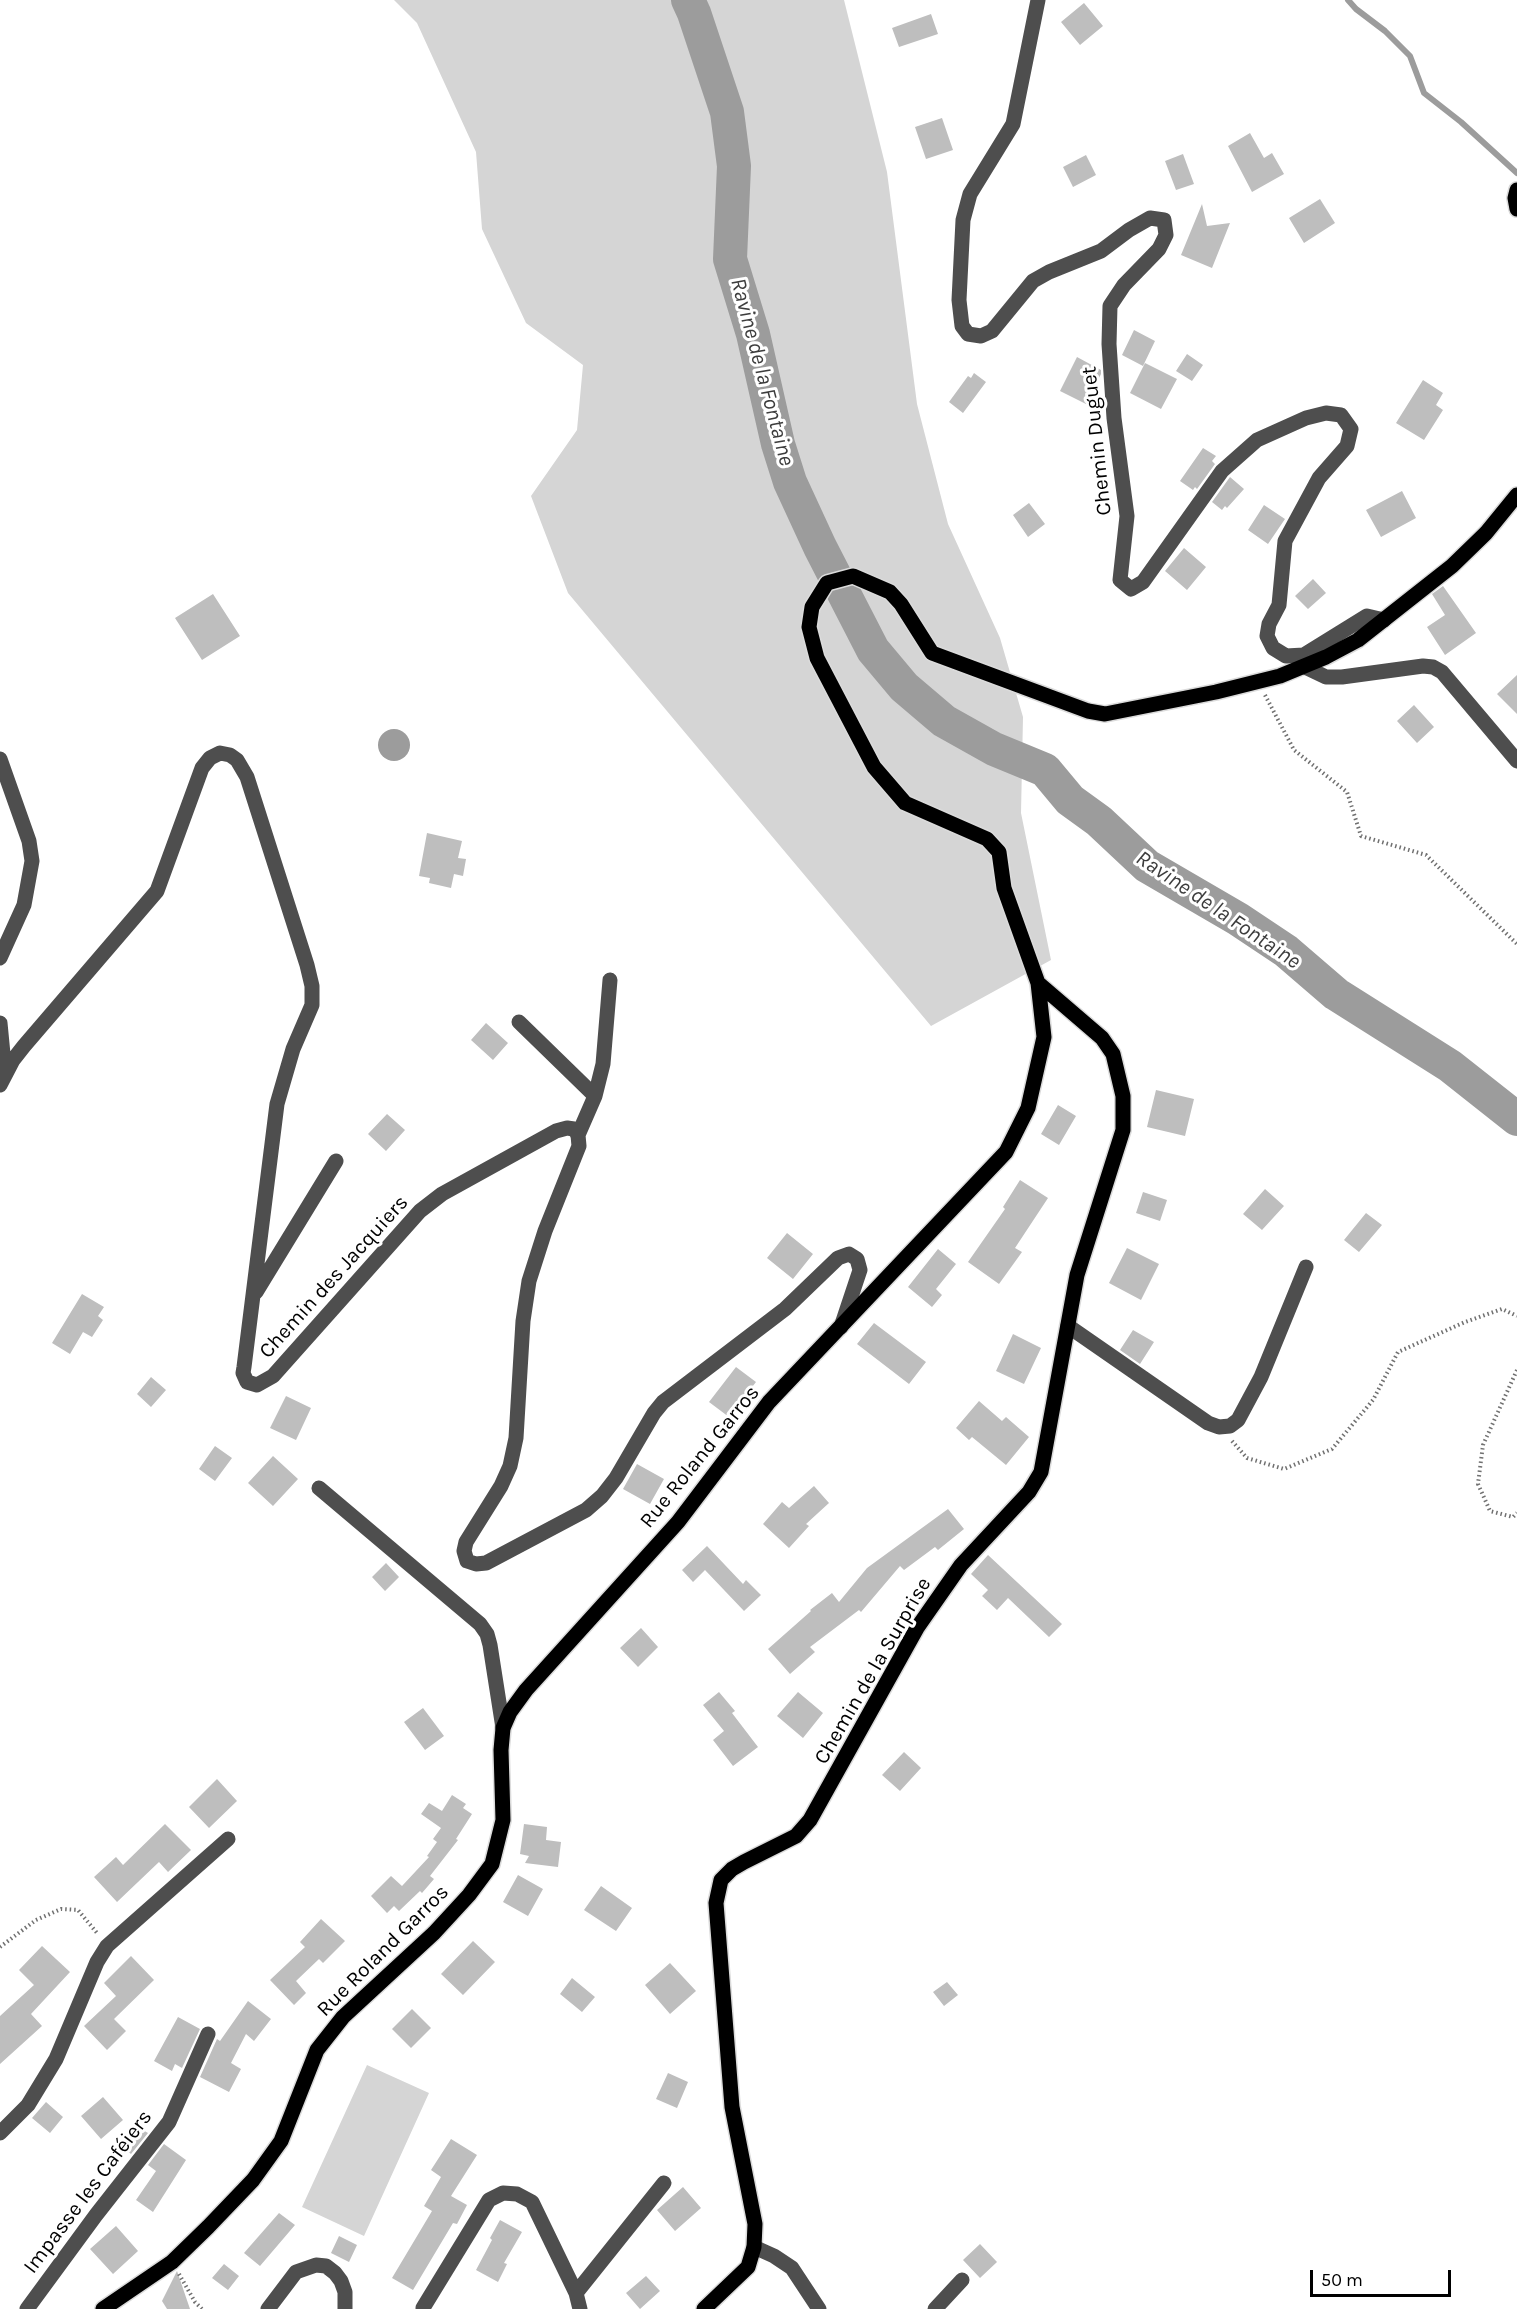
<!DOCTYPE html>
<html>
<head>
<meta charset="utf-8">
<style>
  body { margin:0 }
  #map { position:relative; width:1517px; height:2309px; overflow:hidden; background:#fff; font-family:Karla,sans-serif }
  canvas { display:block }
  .scale { position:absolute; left:1310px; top:2270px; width:141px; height:27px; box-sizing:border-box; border:3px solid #000; border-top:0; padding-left:8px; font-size:18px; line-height:21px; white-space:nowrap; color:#000; -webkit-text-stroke:4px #fff; paint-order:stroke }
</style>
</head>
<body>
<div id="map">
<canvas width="1517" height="2309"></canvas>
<div class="scale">50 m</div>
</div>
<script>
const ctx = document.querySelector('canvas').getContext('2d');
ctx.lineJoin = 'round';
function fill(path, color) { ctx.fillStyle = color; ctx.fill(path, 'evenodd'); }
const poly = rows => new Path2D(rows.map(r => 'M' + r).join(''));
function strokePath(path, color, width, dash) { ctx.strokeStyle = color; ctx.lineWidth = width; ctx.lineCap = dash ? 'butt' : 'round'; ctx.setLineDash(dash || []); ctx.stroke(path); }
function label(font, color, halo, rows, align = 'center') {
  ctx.font = font + ' Karla,sans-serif'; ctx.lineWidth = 6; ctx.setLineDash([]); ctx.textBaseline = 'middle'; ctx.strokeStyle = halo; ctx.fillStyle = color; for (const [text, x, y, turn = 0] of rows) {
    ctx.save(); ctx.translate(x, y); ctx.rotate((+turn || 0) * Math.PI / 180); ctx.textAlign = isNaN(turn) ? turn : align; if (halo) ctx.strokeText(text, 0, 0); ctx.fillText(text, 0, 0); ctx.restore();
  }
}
fill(poly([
  [394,0,844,0,887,172,917,404,948,524,1000,638,1023,717,1021,813,1051,960,931,1026,568,593,531,496,577,430,583,365,526,323,482,229,476,152,417,23],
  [367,2065,429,2093,364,2236,302,2207]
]), '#d5d5d5');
fill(poly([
  '378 745a16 16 0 1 1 32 0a16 16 0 1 1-32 0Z'
]), '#9c9c9c');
strokePath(poly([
  [1348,0,1356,9,1385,31,1410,56,1424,93,1461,122,1517,173]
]), '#9c9c9c', 6);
strokePath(poly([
  [688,0,694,13,727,112,734,166,730,259,753,334,778,444,790,482,820,547,873,650,904,687,944,721,994,749,1045,770,1070,800,1099,821,1147,866,1238,919,1286,951,1336,994,1450,1066,1517,1119]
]), '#9c9c9c', 34);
fill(poly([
  [1084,3,1103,26,1080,45,1061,22],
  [931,14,938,34,899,47,892,28],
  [942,118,953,150,926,159,915,127],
  [1250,133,1264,158,1272,153,1284,174,1252,192,1228,146],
  [1183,154,1194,184,1176,190,1165,161],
  [1086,155,1096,175,1073,187,1063,167],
  [1320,199,1335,223,1304,243,1289,218],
  [1202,204,1207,226,1230,223,1212,268,1181,255],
  [1134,330,1155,341,1143,366,1122,355],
  [1187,354,1203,365,1192,381,1176,371],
  [1077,357,1101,370,1101,374,1086,404,1060,391],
  [1145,363,1177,379,1161,409,1130,393],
  [974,373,986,382,963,413,949,402,968,376,971,378],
  [1423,380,1443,393,1436,405,1443,410,1424,440,1396,423],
  [1203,448,1216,456,1212,461,1215,464,1197,489,1195,487,1193,490,1180,481],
  [1230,477,1244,489,1227,508,1225,506,1222,510,1212,502],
  [1402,491,1416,518,1381,537,1366,510],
  [1029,503,1045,524,1028,537,1013,515],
  [1264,505,1285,519,1268,544,1248,530],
  [1184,548,1206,567,1187,590,1165,571],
  [1313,579,1326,593,1308,609,1295,596],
  [1443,586,1476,633,1445,655,1427,627,1445,615,1432,594],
  [213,594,240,636,202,660,175,618],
  [1517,675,1517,714,1497,694],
  [1414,705,1434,727,1417,743,1397,721],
  [427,833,462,841,458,858,466,859,463,876,454,874,451,888,429,883,430,878,419,876],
  [486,1023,508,1043,493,1060,471,1040],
  [1156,1090,1194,1099,1185,1136,1147,1127],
  [1058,1105,1076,1116,1059,1145,1041,1134],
  [387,1114,405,1130,386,1151,368,1134],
  [1020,1180,1048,1198,1015,1248,1022,1252,999,1284,968,1262,1005,1209,1003,1207],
  [1265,1189,1284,1206,1262,1230,1243,1214],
  [1143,1192,1167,1200,1160,1221,1136,1213],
  [1366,1213,1382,1225,1359,1252,1344,1240],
  [787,1233,813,1254,793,1279,767,1258],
  [1127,1248,1159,1264,1141,1300,1109,1283],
  [938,1249,956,1264,936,1289,942,1295,932,1307,908,1287],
  [82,1294,104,1307,98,1316,103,1320,92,1337,83,1332,70,1354,52,1343],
  [874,1323,926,1362,909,1384,857,1344],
  [1133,1330,1154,1342,1140,1364,1120,1350],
  [1013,1334,1041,1348,1024,1384,996,1371],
  [736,1367,756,1382,729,1417,709,1402],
  [151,1377,166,1390,151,1407,137,1394],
  [286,1396,311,1408,296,1440,270,1428],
  [979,1401,1002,1421,1006,1417,1029,1437,1006,1465,972,1437,969,1440,956,1428],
  [215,1446,232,1458,215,1481,199,1469],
  [273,1456,298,1479,273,1506,248,1483],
  [637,1464,664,1479,650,1504,623,1489],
  [814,1486,829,1503,806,1524,809,1526,789,1548,763,1524,782,1502,789,1508],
  [948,1509,964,1529,938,1550,935,1547,904,1570,900,1566,861,1612,859,1610,810,1647,815,1652,790,1674,768,1649,811,1611,810,1610,832,1593,839,1602,867,1568],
  [707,1546,743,1584,746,1580,761,1595,744,1611,705,1570,693,1582,682,1570],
  [988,1555,1062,1624,1049,1637,1008,1598,997,1610,982,1596,988,1590,971,1574],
  [386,1563,399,1577,385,1591,372,1577],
  [641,1628,658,1647,638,1667,620,1648],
  [719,1692,735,1711,732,1713,758,1747,733,1766,713,1740,724,1731,703,1705],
  [798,1692,823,1713,803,1738,777,1716],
  [423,1708,444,1736,425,1750,404,1722],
  [904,1752,921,1768,900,1791,882,1775],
  [217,1779,237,1801,209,1828,189,1807],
  [452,1795,466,1804,463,1808,472,1814,456,1839,458,1840,430,1876,434,1879,422,1893,420,1891,399,1911,394,1906,387,1913,371,1896,391,1876,402,1886,429,1857,427,1856,437,1842,433,1839,441,1828,421,1814,429,1803,442,1811],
  [165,1824,191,1850,168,1872,159,1862,117,1902,94,1877,116,1857,123,1865],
  [524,1824,547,1827,546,1840,561,1842,558,1867,525,1863,529,1856,520,1854],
  [518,1875,543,1889,528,1916,503,1902],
  [601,1886,632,1908,616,1931,584,1910],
  [321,1919,345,1941,323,1963,319,1959,296,1981,306,1993,294,2005,270,1980,305,1947,300,1942],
  [473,1941,495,1962,463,1995,441,1974],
  [42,1946,70,1972,31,2014,42,2026,0,2064,0,2016,34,1985,19,1970],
  [131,1956,154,1980,114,2019,126,2031,107,2050,84,2026,116,1996,104,1983],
  [670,1963,696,1991,670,2014,645,1985],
  [572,1978,595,1997,582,2012,560,1994],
  [947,1982,958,1995,944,2006,933,1992],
  [248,2001,271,2019,254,2041,246,2034,231,2063,241,2069,229,2092,200,2077,217,2039,220,2041],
  [412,2009,431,2028,411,2048,392,2029],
  [178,2017,200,2029,182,2068,175,2064,172,2071,154,2061],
  [668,2073,688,2082,677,2108,656,2099],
  [103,2097,123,2120,101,2139,81,2116],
  [46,2102,63,2117,50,2133,32,2118],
  [141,2129,148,2133,131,2154,126,2150],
  [451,2139,477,2155,451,2196,467,2205,457,2224,453,2223,413,2290,392,2278,432,2211,424,2206,441,2177,431,2170],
  [164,2144,186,2160,153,2212,136,2200,156,2171,148,2165],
  [683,2187,701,2208,675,2231,657,2210],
  [279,2213,295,2225,260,2266,244,2253],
  [500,2220,522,2232,504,2263,507,2264,498,2282,476,2270,492,2240,490,2238],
  [116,2226,138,2251,113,2274,90,2249],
  [339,2236,357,2245,349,2262,331,2253],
  [980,2244,997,2262,980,2278,963,2260],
  [224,2264,239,2276,228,2290,212,2278],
  [177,2271,190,2309,167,2309,162,2301],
  [646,2276,660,2291,640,2309,626,2293]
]), '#bebebe');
const major = poly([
  [1517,190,1515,198,1517,209],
  [103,2309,172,2262,208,2227,253,2180,281,2141,317,2050,343,2017,434,1933,469,1895,492,1864,503,1820,501,1750,503,1728,510,1712,526,1690,678,1522,769,1402,1006,1152,1028,1108,1044,1037,1038,983,1004,888,999,852,987,839,905,803,874,767,817,658,809,627,812,607,827,583,853,576,890,592,901,604,932,653,1088,711,1105,714,1216,692,1280,676,1326,657,1358,640,1452,566,1486,533,1517,495],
  [704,2309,748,2267,754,2247,755,2224,732,2107,716,1903,721,1880,732,1869,744,1862,796,1836,810,1820,917,1628,961,1565,1029,1492,1041,1472,1077,1275,1123,1130,1123,1096,1113,1054,1102,1038,1038,983]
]);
strokePath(major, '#dbdbdb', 18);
strokePath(poly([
  [1265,695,1294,750,1347,792,1361,836,1426,855,1517,944],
  [1517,1370,1483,1445,1478,1484,1490,1511,1513,1517,1517,1513],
  [1232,1441,1247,1458,1284,1469,1332,1449,1373,1400,1398,1352,1465,1322,1502,1309,1517,1316],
  [0,1947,36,1920,61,1909,78,1910,97,1933],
  [179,2274,195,2302,202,2309]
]), '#707070', 4, [1.5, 3]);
strokePath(poly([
  [1038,0,1013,124,970,194,963,220,959,300,962,326,968,334,981,336,992,331,1033,281,1049,272,1101,251,1129,230,1150,218,1164,220,1166,235,1159,249,1124,285,1110,306,1109,344,1114,418,1127,516,1120,580,1131,589,1143,582,1222,471,1257,440,1306,418,1326,413,1341,415,1351,429,1347,446,1319,478,1285,541,1279,605,1269,624,1267,636,1273,648,1286,656,1304,655,1367,616,1384,620],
  [1305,667,1326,677,1342,677,1423,666,1433,667,1442,672,1517,761],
  [0,759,29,841,32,861,24,905,0,958],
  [519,1022,595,1096],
  [0,1023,5,1075],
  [0,1085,13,1060,24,1046,157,891,202,768,210,758,220,753,230,755,237,760,247,777,307,965,312,986,312,1005,293,1049,277,1104,244,1367,243,1373,247,1382,257,1385,273,1376,420,1211,442,1194,556,1131,567,1128,574,1129,578,1135,579,1146,545,1231,529,1281,523,1321,516,1438,510,1466,501,1486,466,1542,464,1551,467,1561,476,1564,486,1563,586,1510,602,1496,616,1478,654,1413,663,1402,785,1309,838,1258,849,1254,857,1259,860,1270,841,1327],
  [578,1135,595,1096,603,1064,610,980],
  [256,1292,336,1161],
  [1068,1326,1208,1423,1219,1427,1230,1426,1238,1420,1261,1377,1306,1267],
  [319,1488,480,1624,487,1634,490,1645,503,1728],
  [0,2133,28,2105,56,2059,97,1962,107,1946,228,1839],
  [754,2247,774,2256,792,2268,819,2309],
  [576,2293,664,2183],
  [423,2308,489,2200,503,2193,517,2194,532,2202,576,2293,580,2309],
  [27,2309,96,2215,169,2122,208,2034],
  [268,2309,296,2272,316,2265,326,2266,335,2273,341,2281,345,2292,345,2309],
  [935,2309,962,2280]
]), '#4e4e4e', 15);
strokePath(major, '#000', 15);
label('21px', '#000', '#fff', [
  ["Chemin Duguet",1097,441,-96],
  ["Chemin des Jacquiers",334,1277,-48],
  ["Rue Roland Garros",700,1457,-51],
  ["Chemin de la Surprise",873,1671,-60],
  ["Rue Roland Garros",383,1951,-45],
  ["Impasse les Caféiers",88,2192,-53]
]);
label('italic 22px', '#3d3d3d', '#fff', [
  ["Ravine de la Fontaine",762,372,75],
  ["Ravine de la Fontaine",1218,910,34]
]);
</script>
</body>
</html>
